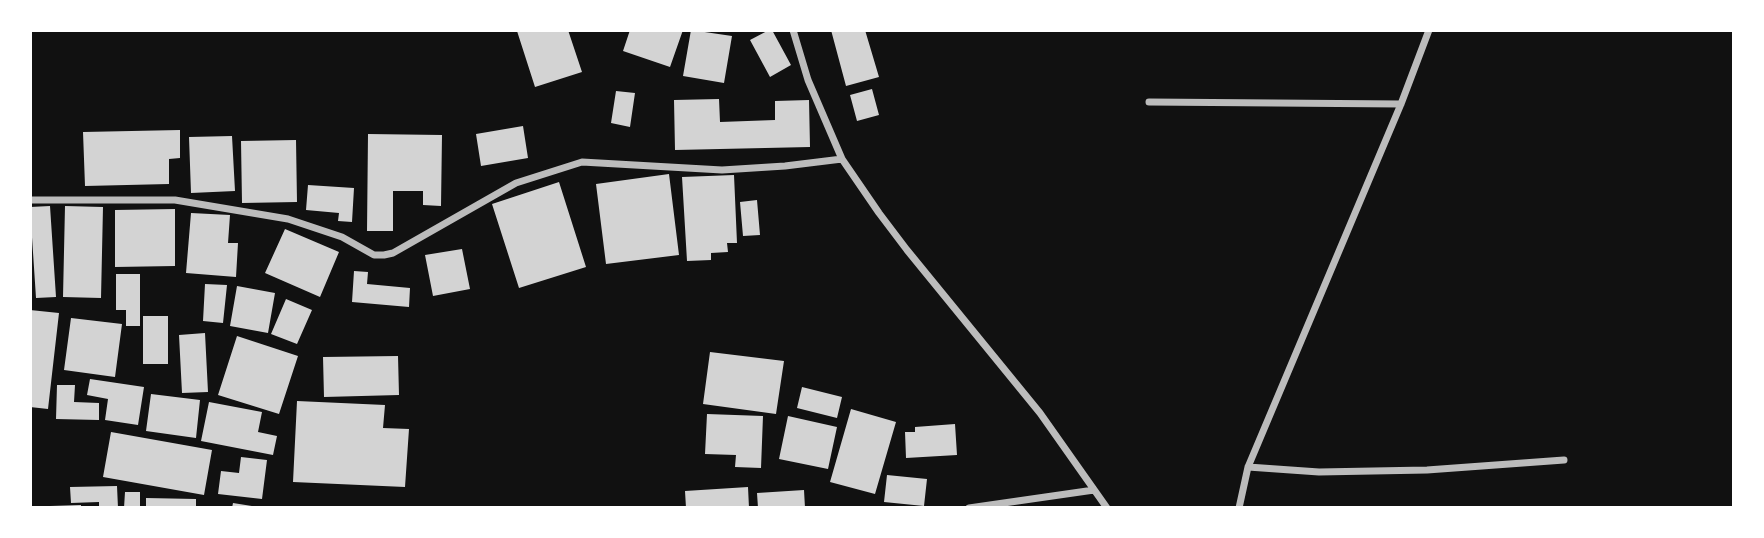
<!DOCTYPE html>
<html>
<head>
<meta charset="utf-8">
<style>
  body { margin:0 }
  #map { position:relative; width:1764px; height:538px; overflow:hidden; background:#111; font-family:Jost,sans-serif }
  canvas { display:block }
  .frame { position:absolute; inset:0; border:32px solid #fff; pointer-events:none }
</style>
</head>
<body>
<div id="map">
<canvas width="1764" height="538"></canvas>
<div class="frame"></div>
</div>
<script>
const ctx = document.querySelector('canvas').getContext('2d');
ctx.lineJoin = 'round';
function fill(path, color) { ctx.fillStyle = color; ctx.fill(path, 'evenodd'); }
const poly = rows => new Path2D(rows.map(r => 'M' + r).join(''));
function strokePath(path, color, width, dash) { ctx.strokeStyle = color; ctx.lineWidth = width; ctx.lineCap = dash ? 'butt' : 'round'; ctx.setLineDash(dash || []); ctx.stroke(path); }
fill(poly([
  [521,30,568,30,582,72,535,87,517,31],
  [630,30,683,30,670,67,623,51],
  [691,30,732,36,724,83,683,76],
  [769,30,772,30,791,65,770,77,750,40],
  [831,30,865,30,879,77,846,86],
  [872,89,879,115,857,121,850,95],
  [616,91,635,93,630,127,611,123],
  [719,99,720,122,775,120,775,101,809,100,810,147,675,150,674,100],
  [523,126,528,158,481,166,476,134],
  [180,130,180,158,169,159,169,184,85,186,83,132],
  [368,134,442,135,441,206,423,205,423,191,393,191,393,231,367,231],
  [232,136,235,191,191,193,189,137],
  [296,140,297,202,242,203,241,141],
  [669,174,679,255,606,264,596,184],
  [734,175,737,243,727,243,728,252,711,253,711,260,687,261,682,177],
  [559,182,586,267,519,288,492,204],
  [308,185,354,188,352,222,338,221,339,213,306,210],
  [757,200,760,235,743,236,740,202],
  [50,206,56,297,36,298,30,207],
  [65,206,103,207,101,298,63,297],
  [175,209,175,266,115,267,115,210],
  [191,213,230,215,228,243,238,243,236,277,186,273],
  [285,229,339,252,320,297,265,273],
  [462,249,470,289,433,296,425,255],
  [354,271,368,272,367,284,410,288,409,307,352,302],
  [116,274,140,274,140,326,126,326,126,310,116,310],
  [205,284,227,285,223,323,203,321],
  [237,286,275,293,268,333,230,326],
  [286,299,312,310,297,344,271,334],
  [30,310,59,313,48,409,30,407],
  [143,316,168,316,168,364,143,364],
  [71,318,122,324,115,377,64,370],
  [205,333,208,392,182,393,179,335],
  [237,336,298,356,279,414,218,395],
  [710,352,784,361,776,414,703,404],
  [398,356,399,395,324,397,323,357],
  [90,379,144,387,138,425,105,420,108,399,87,395],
  [57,385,75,385,74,402,99,403,99,420,56,419],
  [802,387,842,397,837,418,797,408],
  [151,394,200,400,196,438,146,431],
  [297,401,385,405,383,428,409,429,405,487,293,482],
  [209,402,262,412,258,432,277,436,273,455,201,441],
  [851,409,896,422,875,494,830,482],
  [707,414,763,416,761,468,735,467,736,455,705,454],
  [788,416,837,427,828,469,779,459],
  [955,424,957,455,906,458,905,432,915,432,915,427],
  [111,432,212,450,204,495,103,477],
  [241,457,267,460,262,499,218,494,221,471,239,473],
  [887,475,927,479,924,506,884,502],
  [117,486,118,508,99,508,99,502,71,503,70,487],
  [748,487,749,508,686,508,685,491],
  [804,490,805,508,758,508,757,493],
  [125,492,140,492,140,508,124,508],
  [146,498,196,499,196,508,146,508],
  [233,503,258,507,258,508,232,508],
  [81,505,81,508,50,508,50,506]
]), '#d3d3d3');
strokePath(poly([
  [793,30,808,80,842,159,879,213,907,250,1040,413,1107,508],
  [1149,102,1401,104],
  [30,200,175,200,288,219,342,237,374,255,384,255,393,253,516,183,582,162,722,170,785,166,842,159],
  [1248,467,1319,472,1427,470,1564,460],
  [969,508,1094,490],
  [1239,508,1248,467,1401,104,1429,30]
]), '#bcbcbc', 7);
</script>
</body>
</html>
